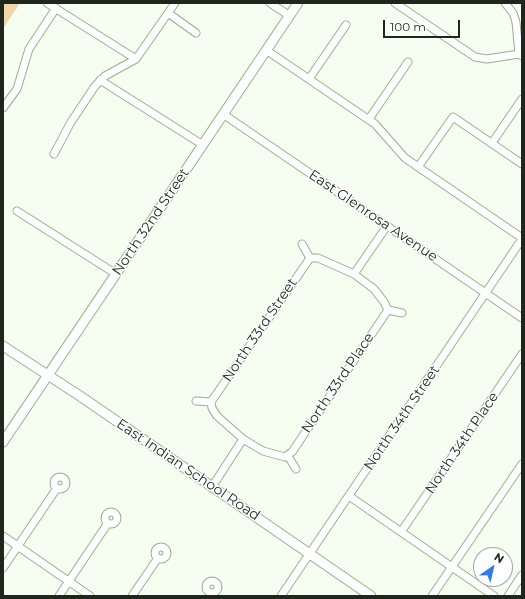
<!DOCTYPE html>
<html>
<head>
<meta charset="utf-8">
<style>
  body { margin:0 }
  #map { position:relative; width:525px; height:599px; overflow:hidden; background:#f6fef2; font-family:Montserrat,sans-serif }
  canvas { display:block }
  .frame { position:absolute; inset:0; border:4px solid #1f261b; pointer-events:none }
  .north { position:absolute; left:473px; top:547px; width:40px; height:40px; box-sizing:border-box; background:#fff; border:1px solid #a5a8a4; border-radius:50%; rotate:34deg; font-size:11px; font-weight:700; line-height:16px; text-align:center; color:#1f261b }
  .north::after { content:''; display:block; margin:auto; width:14px; height:18px; background:#2f7be7; clip-path:polygon(50% 0,100% 100%,50% 72%,0 100%) }
  .scale { position:absolute; left:383px; top:20px; width:77px; height:18px; box-sizing:border-box; border:2px solid #1f261b; border-top:0; padding-left:5px; font-size:12px; line-height:14px; white-space:nowrap; color:#1f261b; -webkit-text-stroke:3px #fff; paint-order:stroke }
</style>
</head>
<body>
<div id="map">
<canvas width="525" height="599"></canvas>
<div class="frame"></div>
<div class="north">N</div>
<div class="scale">100 m</div>
</div>
<script>
const ctx = document.querySelector('canvas').getContext('2d');
ctx.lineJoin = 'round';
function fill(path, color) { ctx.fillStyle = color; ctx.fill(path, 'evenodd'); }
const poly = rows => new Path2D(rows.map(r => 'M' + r).join(''));
function strokePath(path, color, width, dash) { ctx.strokeStyle = color; ctx.lineWidth = width; ctx.lineCap = dash ? 'butt' : 'round'; ctx.setLineDash(dash || []); ctx.stroke(path); }
function label(font, color, halo, rows, align = 'center') {
  ctx.font = font + ' Montserrat,sans-serif'; ctx.lineWidth = 3; ctx.setLineDash([]); ctx.textBaseline = 'middle'; ctx.strokeStyle = halo; ctx.fillStyle = color; for (const [text, x, y, turn = 0] of rows) {
    ctx.save(); ctx.translate(x, y); ctx.rotate((+turn || 0) * Math.PI / 180); ctx.textAlign = isNaN(turn) ? turn : align; if (halo) ctx.strokeText(text, 0, 0); ctx.fillText(text, 0, 0); ctx.restore();
  }
}
fill(poly([
  [3,3,20,3,3,29]
]), '#eed7aa');
const minor = poly([
  [47,3,136,59],
  [270,3,290,16],
  [395,3,475,57,487,59,519,54,522,56],
  [505,3,513,13,516,22,519,54],
  [168,13,196,33],
  [266,50,375,124,405,158,522,238],
  [309,79,346,25],
  [100,80,203,145],
  [3,108,17,89,29,49,56,8],
  [223,114,522,318],
  [369,119,408,62],
  [492,143,522,99],
  [54,154,71,122,95,86,105,76,136,59,175,3],
  [418,167,453,117,522,164],
  [17,211,116,274],
  [302,244,310,258],
  [310,258,318,258,354,274,374,289,384,302,388,310,292,452,285,457,263,451,243,439,217,416,212,408,211,402,310,258],
  [354,274,387,226],
  [388,310,402,313],
  [196,401,211,402],
  [288,456,296,469],
  '54 483a6 6 0 1 1 12 0a6 6 0 1 1-12 0Z',
  [212,487,243,439],
  [349,496,494,596],
  '105 518a6 6 0 1 1 12 0a6 6 0 1 1-12 0Z',
  [401,532,522,354],
  [3,536,90,596],
  '155 553a6 6 0 1 1 12 0a6 6 0 1 1-12 0Z',
  [3,568,57,488],
  '206 587a6 6 0 1 1 12 0a6 6 0 1 1-12 0Z',
  [59,596,108,523],
  [132,596,158,558],
  [281,596,522,239],
  [432,596,522,464],
  [508,596,522,575]
]);
const major = poly([
  [3,346,80,396,371,596],
  [3,442,298,3]
]);
strokePath(minor, '#9bad90', 9);
strokePath(major, '#9bad90', 11);
strokePath(minor, '#fff', 7);
strokePath(major, '#fff', 9);
label('14px', '#1f261b', '#fff', [
  ["East Glenrosa Avenue",373,216,34],
  ["North 32nd Street",151,222,-56],
  ["North 33rd Street",260,330,-56],
  ["North 33rd Place",338,383,-56],
  ["North 34th Street",402,418,-56],
  ["North 34th Place",462,443,-56],
  ["East Indian School Road",188,470,34]
]);
</script>
</body>
</html>
